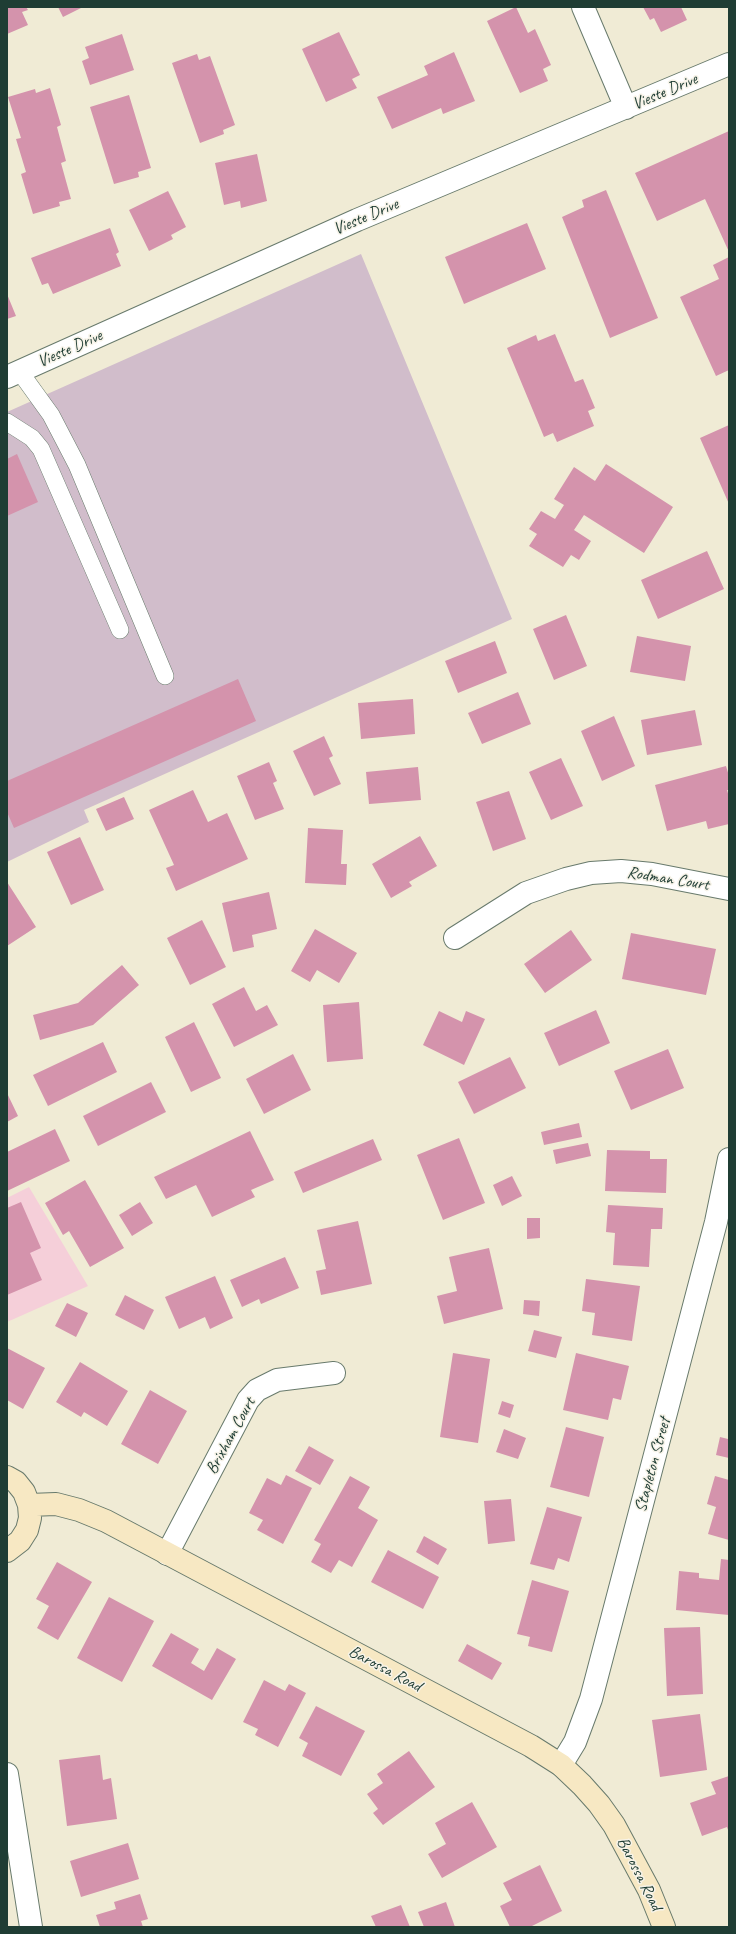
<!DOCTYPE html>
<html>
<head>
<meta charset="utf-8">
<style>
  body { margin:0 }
  #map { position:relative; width:736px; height:1934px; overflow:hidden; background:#f0ebd5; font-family:Caveat,sans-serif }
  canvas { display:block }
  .frame { position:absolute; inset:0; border:8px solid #1f3d34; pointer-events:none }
</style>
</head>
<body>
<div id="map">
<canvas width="736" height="1934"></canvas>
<div class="frame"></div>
</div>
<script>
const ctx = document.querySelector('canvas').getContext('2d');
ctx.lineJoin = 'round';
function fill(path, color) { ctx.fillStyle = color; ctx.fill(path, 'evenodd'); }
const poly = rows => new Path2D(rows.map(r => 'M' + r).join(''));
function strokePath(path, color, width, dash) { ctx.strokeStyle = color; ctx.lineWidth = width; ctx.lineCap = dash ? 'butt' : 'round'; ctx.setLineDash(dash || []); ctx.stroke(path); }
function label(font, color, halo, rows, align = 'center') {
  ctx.font = font + ' Caveat,sans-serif'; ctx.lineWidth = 3; ctx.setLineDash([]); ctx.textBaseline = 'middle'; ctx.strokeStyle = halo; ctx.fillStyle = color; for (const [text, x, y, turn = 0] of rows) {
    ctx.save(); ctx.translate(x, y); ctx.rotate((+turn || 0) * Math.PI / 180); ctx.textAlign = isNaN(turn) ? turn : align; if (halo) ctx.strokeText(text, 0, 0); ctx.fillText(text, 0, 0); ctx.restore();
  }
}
fill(poly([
  [29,1187,88,1286,7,1322,7,1198]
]), '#f5cfd9');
fill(poly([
  [361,254,512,619,84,810,89,822,7,862,7,412]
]), '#d1bdcb');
fill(poly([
  [7,7,26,7,28,10,22,12,28,25,7,34],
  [58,7,83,7,63,17],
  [516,7,528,33,535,29,551,65,543,69,548,81,520,93,487,21],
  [643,7,681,7,687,20,661,32,654,18,650,20],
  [339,32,360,75,352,79,357,88,326,102,302,49],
  [122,34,134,70,90,85,82,61,89,58,85,47],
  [454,52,475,101,443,114,441,108,392,129,377,97,428,75,424,66],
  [197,54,199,60,210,56,235,125,223,130,224,134,200,143,172,63],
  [50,88,61,125,57,127,66,161,61,163,71,199,59,202,60,206,33,214,21,174,26,172,16,139,21,138,8,97,35,89,36,93],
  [129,95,151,168,138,172,139,177,114,184,90,107],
  [729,131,729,252,705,199,657,221,635,173],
  [257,154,267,201,241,208,240,201,224,205,215,163],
  [606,190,658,318,610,338,562,217,584,207,582,200],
  [168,191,186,227,171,235,173,239,149,251,129,210],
  [527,223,546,269,464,304,445,257],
  [110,228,119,252,116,254,121,266,53,294,48,283,42,285,31,258],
  [729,257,729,370,716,376,680,297,719,279,713,265],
  [7,294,16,316,7,319],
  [555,334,575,382,583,379,595,408,588,411,594,426,557,442,553,433,544,437,507,348,536,335,538,341],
  [729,425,729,504,700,438],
  [17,454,38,502,7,516,7,459],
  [606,464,673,507,644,553,584,515,574,530,591,541,579,560,571,555,563,567,529,546,537,534,529,529,541,511,555,519,564,505,554,499,574,467,595,481],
  [707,551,724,589,658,619,641,580],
  [566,615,587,666,554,680,533,629],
  [637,636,691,646,685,681,630,672],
  [495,641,507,673,458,693,445,661],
  [238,679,256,721,14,828,7,812,7,781],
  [518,692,531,724,482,744,468,713],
  [413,699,415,734,361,739,358,703],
  [695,710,702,745,647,755,641,720],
  [614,716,635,766,602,781,581,731],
  [324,736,333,756,329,758,341,784,314,796,293,751],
  [561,758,583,806,551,820,529,772],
  [269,762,277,781,273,783,284,809,255,820,237,776],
  [726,766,729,776,729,790,727,790,729,797,729,824,708,829,706,821,667,831,655,785],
  [418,767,421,800,369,804,366,772],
  [193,790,208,822,227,813,248,859,176,891,166,868,174,865,149,810],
  [509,791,526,839,493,851,476,802],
  [124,797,134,819,106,831,96,809],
  [308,828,343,830,341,864,347,864,346,885,305,883],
  [420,836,437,866,409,882,412,886,391,898,372,864],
  [80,837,104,890,71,905,47,852],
  [7,882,36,927,7,946],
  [269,892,277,929,252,935,254,947,233,952,222,903],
  [202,920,226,967,190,985,167,938],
  [315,929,357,953,339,983,317,970,310,982,291,971],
  [571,930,592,960,545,993,524,964],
  [631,933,716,949,706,995,622,979],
  [122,965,139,985,93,1025,40,1040,33,1015,78,1003],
  [244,987,256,1011,267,1005,278,1025,234,1047,212,1004],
  [359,1002,363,1059,327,1062,323,1005],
  [596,1010,610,1043,559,1066,544,1033],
  [439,1011,462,1022,466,1011,485,1019,464,1065,423,1045],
  [194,1022,221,1078,191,1092,165,1037],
  [103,1042,117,1072,48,1106,33,1075],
  [668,1049,684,1088,631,1110,614,1071],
  [293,1054,311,1090,264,1114,246,1079],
  [510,1057,526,1088,474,1114,458,1082],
  [151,1082,166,1112,98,1146,83,1116],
  [7,1093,18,1116,7,1122],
  [579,1123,582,1137,544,1145,541,1132],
  [55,1129,70,1161,7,1191,7,1152],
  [250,1131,274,1180,251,1190,255,1197,212,1217,196,1185,166,1199,154,1177],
  [459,1138,485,1203,443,1220,417,1155],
  [373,1139,382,1160,303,1193,294,1172],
  [588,1143,591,1156,556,1164,553,1150],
  [607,1150,650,1151,650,1159,667,1159,666,1193,605,1191],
  [512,1176,522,1196,502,1206,493,1185],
  [85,1180,124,1248,90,1267,69,1231,63,1235,45,1203],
  [21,1202,41,1248,30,1253,42,1280,7,1295,7,1208],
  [140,1202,153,1223,132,1236,119,1215],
  [608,1205,663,1208,662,1229,651,1229,649,1267,613,1265,615,1233,606,1232],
  [527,1218,540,1218,540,1238,527,1239],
  [358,1221,372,1284,321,1295,316,1271,326,1269,317,1230],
  [489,1248,503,1309,444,1324,437,1296,457,1291,449,1257],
  [285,1257,299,1288,261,1304,259,1299,242,1307,230,1280],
  [215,1276,233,1318,210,1329,205,1317,179,1329,165,1297],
  [586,1279,640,1286,632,1341,592,1335,595,1313,582,1311],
  [125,1295,154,1310,144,1330,115,1315],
  [524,1300,540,1301,539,1316,523,1314],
  [67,1303,88,1313,76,1337,55,1326],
  [534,1330,562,1337,556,1358,528,1351],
  [7,1348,45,1368,23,1409,7,1400],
  [453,1353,490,1359,478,1443,440,1437],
  [576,1353,629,1366,621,1400,613,1398,608,1420,563,1410],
  [80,1362,128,1391,107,1426,84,1412,81,1417,56,1402],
  [150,1390,187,1411,158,1464,121,1444],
  [502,1401,514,1405,510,1418,498,1414],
  [566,1427,604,1437,589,1497,550,1487],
  [504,1429,526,1438,518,1459,496,1452],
  [729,1436,729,1458,716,1455,720,1437,728,1439],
  [309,1446,334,1460,320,1485,295,1471],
  [286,1475,312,1488,283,1544,257,1530,263,1520,249,1513,267,1478,281,1485],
  [350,1476,370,1487,358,1508,378,1520,352,1567,339,1560,331,1573,311,1562,321,1544,314,1540],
  [715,1476,729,1480,729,1540,708,1534,716,1507,707,1504],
  [511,1499,515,1541,488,1544,484,1501],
  [547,1507,582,1517,569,1562,558,1558,554,1570,530,1564],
  [424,1536,447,1549,438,1565,416,1552],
  [388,1550,439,1577,423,1609,371,1582],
  [721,1559,729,1560,729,1615,676,1610,679,1571,699,1573,699,1578,719,1580],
  [57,1562,92,1582,58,1640,37,1628,49,1606,36,1599],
  [532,1580,569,1591,552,1652,528,1646,530,1637,517,1634],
  [109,1597,154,1621,122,1682,77,1658],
  [700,1627,703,1694,667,1696,664,1628],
  [171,1633,199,1649,191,1663,204,1671,217,1648,236,1659,212,1700,152,1666],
  [467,1644,502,1663,492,1680,458,1661],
  [264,1680,285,1691,289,1684,306,1693,278,1747,255,1735,258,1729,243,1722],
  [316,1706,365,1731,341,1776,302,1756,308,1743,299,1738],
  [700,1714,707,1770,660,1777,652,1720],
  [409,1751,435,1787,383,1825,373,1813,378,1809,367,1794,383,1783,377,1774],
  [100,1755,103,1780,111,1778,117,1819,67,1826,59,1760],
  [729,1776,729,1833,727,1827,702,1836,690,1803,716,1794,711,1782],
  [472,1802,497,1847,442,1878,428,1854,446,1844,435,1823],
  [128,1843,139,1879,81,1897,70,1861],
  [540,1865,562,1911,530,1927,510,1927,500,1906,512,1900,503,1883],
  [140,1894,148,1919,141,1921,143,1927,100,1927,96,1915,116,1909,114,1902],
  [446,1902,455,1927,424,1927,418,1912],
  [401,1905,410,1927,376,1927,371,1916]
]), '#d493ac');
const lane = poly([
  [20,372,51,415,77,465,165,676],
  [7,422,32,438,41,449,120,630]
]);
const street = poly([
  [583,7,626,108],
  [7,377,357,220,729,64],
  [455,938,526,893,566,879,591,873,621,871,652,874,729,889],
  [167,1554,248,1400,257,1390,277,1380,334,1373],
  [561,1765,575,1742,591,1699,716,1222,729,1159],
  [7,1774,31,1927]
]);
const secondary = poly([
  [7,1477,16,1482,24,1492,29,1505,30,1518,27,1530,20,1541,7,1551],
  [29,1505,56,1504,79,1510,106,1521,531,1746,561,1765,582,1785,599,1804,614,1825,649,1890,664,1927]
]);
strokePath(lane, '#687a6c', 18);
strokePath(street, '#687a6c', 24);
strokePath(secondary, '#687a6c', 24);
strokePath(lane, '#fff', 17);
strokePath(street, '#fff', 22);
strokePath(secondary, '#f7e8c3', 22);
label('17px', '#1f3d34', '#f7f3e8', [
  ["Vieste Drive",665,92,-23],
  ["Vieste Drive",366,217,-23],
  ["Vieste Drive",70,349,-24],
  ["Rodman Court",668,879,9],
  ["Brixham Court",231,1436,-61],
  ["Stapleton Street",653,1465,-75],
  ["Barossa Road",385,1669,28],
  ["Barossa Road",639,1874,63]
]);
</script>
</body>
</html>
